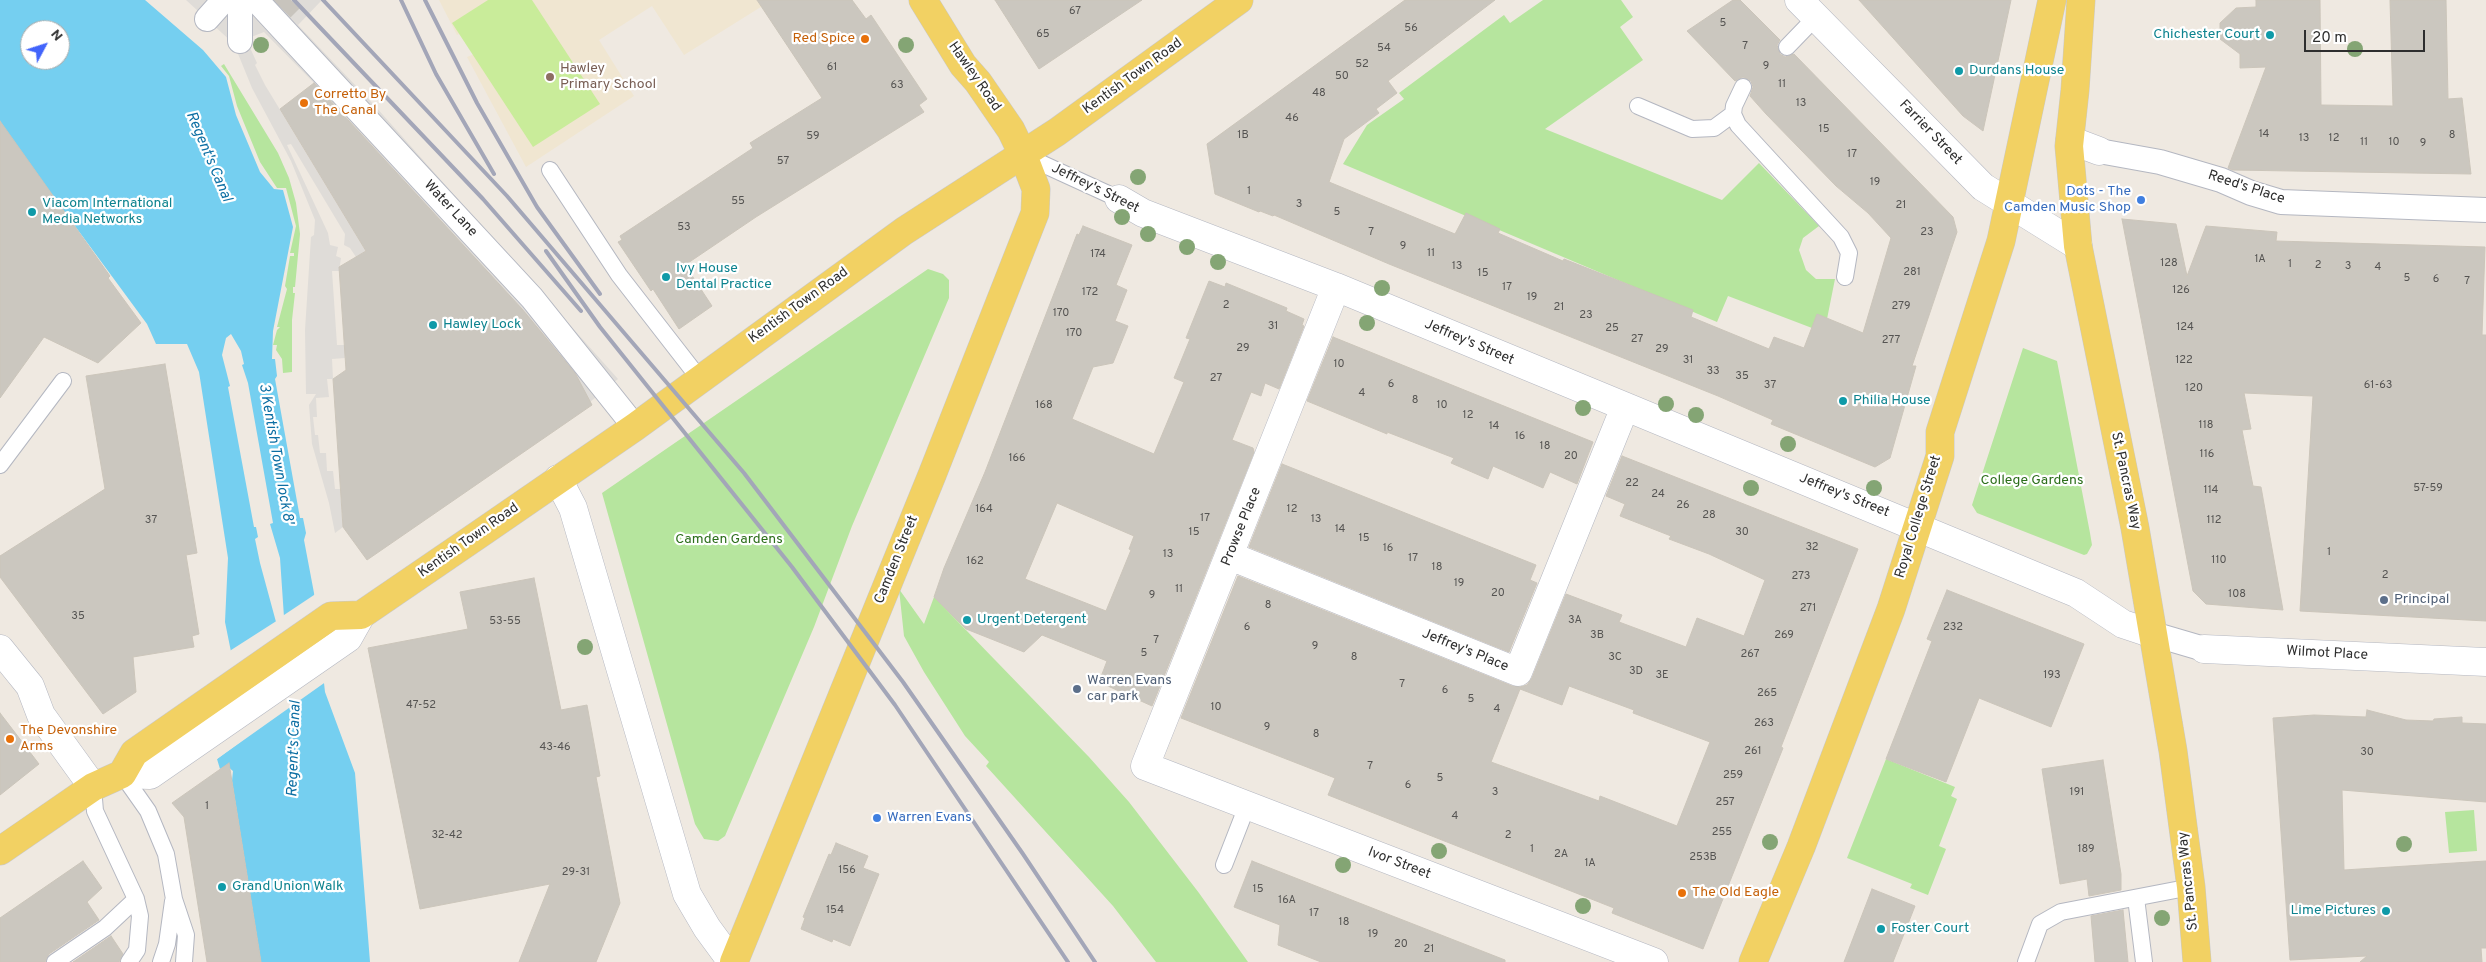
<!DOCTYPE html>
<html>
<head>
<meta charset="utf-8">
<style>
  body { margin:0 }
  #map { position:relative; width:2486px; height:962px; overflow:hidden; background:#efe9e1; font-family:Overpass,sans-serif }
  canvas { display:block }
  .north { position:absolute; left:20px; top:20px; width:50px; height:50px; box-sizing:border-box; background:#fff; border:1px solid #ababab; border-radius:50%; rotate:50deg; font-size:14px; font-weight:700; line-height:20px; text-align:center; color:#2e2e2e }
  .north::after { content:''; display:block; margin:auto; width:18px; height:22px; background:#4264fb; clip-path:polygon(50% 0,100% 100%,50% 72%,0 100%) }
  .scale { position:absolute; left:2304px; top:30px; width:121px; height:22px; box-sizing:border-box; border:2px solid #2e2e2e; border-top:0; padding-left:6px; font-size:15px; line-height:18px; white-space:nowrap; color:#2e2e2e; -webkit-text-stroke:4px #fff; paint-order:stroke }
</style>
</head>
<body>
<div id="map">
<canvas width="2486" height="962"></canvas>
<div class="north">N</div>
<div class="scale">20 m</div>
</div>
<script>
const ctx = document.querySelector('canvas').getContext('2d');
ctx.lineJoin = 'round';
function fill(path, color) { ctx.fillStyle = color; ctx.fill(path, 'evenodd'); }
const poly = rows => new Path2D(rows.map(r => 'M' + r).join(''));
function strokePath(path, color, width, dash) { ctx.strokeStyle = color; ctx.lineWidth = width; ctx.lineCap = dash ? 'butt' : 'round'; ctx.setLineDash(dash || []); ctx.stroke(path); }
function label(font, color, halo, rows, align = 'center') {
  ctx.font = font + ' Overpass,sans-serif'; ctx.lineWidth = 4.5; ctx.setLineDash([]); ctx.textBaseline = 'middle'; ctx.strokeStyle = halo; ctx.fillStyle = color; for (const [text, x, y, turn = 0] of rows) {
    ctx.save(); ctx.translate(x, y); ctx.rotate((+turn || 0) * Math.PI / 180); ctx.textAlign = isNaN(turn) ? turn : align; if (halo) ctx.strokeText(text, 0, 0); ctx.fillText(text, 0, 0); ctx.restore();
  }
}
fill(poly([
  [439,0,772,0,684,55,652,6,599,40,634,96,526,167,467,57,479,52,468,29,457,35]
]), '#f0e6d1');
fill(poly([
  [1543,0,1621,0,1633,17,1620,27,1643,60,1545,129,1722,200,1759,163,1819,226,1803,238,1799,250,1806,270,1816,279,1835,279,1827,319,1812,328,1728,296,1717,322,1343,164,1367,125,1404,99,1399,93,1504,15,1510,23],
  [224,64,278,153,289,178,296,203,300,234,295,287,293,287,293,293,295,293,292,320,292,372,283,373,282,359,276,350,277,345,273,345,277,330,280,327,277,327,287,289,285,286,290,256,294,256,294,253,290,253,296,226,286,188,277,188,260,162,237,106,229,76,221,66],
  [928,269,943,274,949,280,949,298,852,526,814,627,725,836,718,841,704,839,695,824,602,493],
  [2023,348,2057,361,2090,533,2092,545,2087,554,2084,555,1977,513,1972,505],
  [899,589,924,624,934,597,1089,757,1129,802,1199,893,1248,962,1156,962,1113,906,986,766,989,762,965,736,924,672,904,636],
  [1886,759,1955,787,1951,796,1957,799,1939,846,1946,849,1928,895,1910,888,1912,884,1847,858],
  [2474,810,2477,851,2449,853,2445,812]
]), '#b6e59e');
fill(poly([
  [488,0,532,0,600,104,533,147,452,23]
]), '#c9ec9a');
fill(poly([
  [186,0,322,0,298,25,375,106,618,379,590,402,521,309,314,83,264,32,246,39,257,63,255,65,265,85,366,251,356,257,350,248,344,245,345,234,291,144,287,145,328,233,330,245,338,247,336,256,341,258,339,271,332,271,337,345,345,345,345,358,332,359,333,379,327,379,329,397,316,398,317,417,313,417,315,435,318,435,320,453,326,453,327,471,333,471,335,489,340,489,343,527,335,533,329,503,312,444,309,405,316,394,306,394,305,330,311,237,314,235,315,220,291,161,252,88,234,44]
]), '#dfdcd8');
fill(poly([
  [0,0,145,0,203,50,226,77,236,115,260,172,274,189,283,190,293,227,273,331,272,359,275,359,277,376,275,379,300,518,303,518,306,533,304,540,314,593,325,692,355,773,370,962,261,962,232,781,233,771,227,766,220,769,217,759,248,736,225,622,228,558,199,372,187,344,156,344,147,324,0,124],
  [30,30,60,30,60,60,30,60],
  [231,334,241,351,244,364,242,365,248,383,273,523,270,524,280,558,285,632,279,633,260,563,255,539,258,537,256,527,254,527,228,387,230,386,222,355,226,338]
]), '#75cff0');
fill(poly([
  [317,593,327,681,217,759,216,757,245,736,228,652,278,620,282,630,281,617]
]), '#efe9e1');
const building = poly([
  [757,0,852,0,866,19,871,15,927,99,919,105,924,112,756,217,685,265,712,306,679,329,653,289,651,291,618,242,622,240,620,236,753,148,750,143,822,98,757,0],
  [995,0,1142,0,1039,69,995,0],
  [1405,0,1495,0,1388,81,1397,93,1376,109,1379,113,1344,139,1329,182,1455,234,1466,213,1500,229,1498,233,1563,261,1564,259,1693,310,1691,317,1769,349,1774,337,1804,348,1817,314,1863,333,1891,238,1868,213,1836,186,1766,114,1750,96,1753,87,1751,81,1743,77,1735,81,1687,31,1733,0,1740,0,1780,40,1777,45,1780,54,1785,57,1794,54,1953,217,1957,232,1912,366,1916,366,1890,458,1875,467,1771,424,1773,420,1718,396,1389,264,1274,215,1273,216,1260,211,1259,212,1215,194,1207,144,1405,0],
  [1859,0,2011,0,1983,131,1963,116,1859,0],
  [2256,0,2320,0,2321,105,2393,106,2390,0,2446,0,2448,99,2462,98,2471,174,2232,170,2228,168,2266,67,2240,68,2240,54,2220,39,2220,23,2236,8,2256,7,2256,0],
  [314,83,522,309,575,373,592,405,367,560,343,527,333,379,346,370,339,267,366,251,280,109,314,83],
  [0,121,110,276,108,278,141,323,98,363,44,337,0,398,0,121],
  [2122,219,2176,224,2187,276,2206,226,2277,232,2276,241,2485,247,2482,335,2486,335,2486,621,2300,611,2313,396,2244,393,2251,429,2242,430,2253,486,2261,487,2283,610,2206,604,2193,591,2122,219],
  [1083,226,1132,245,1116,285,1127,290,1115,321,1128,326,1113,363,1093,367,1072,419,1154,454,1184,382,1174,378,1190,339,1186,338,1209,281,1225,287,1226,283,1287,308,1286,311,1304,319,1302,325,1304,326,1279,389,1265,383,1261,396,1251,392,1232,440,1253,448,1254,452,1152,706,1099,682,1107,661,1042,635,1024,652,966,629,934,597,944,568,985,472,1077,234,1079,235,1083,226],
  [1057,503,1134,536,1129,549,1131,550,1106,611,1025,579,1057,503],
  [1333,337,1593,442,1577,484,1550,472,1543,488,1493,466,1488,479,1451,463,1454,458,1387,432,1387,434,1307,401,1333,337],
  [165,364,197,553,186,555,199,634,192,636,194,647,133,657,136,692,103,714,0,577,0,556,105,489,86,376,165,364],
  [1622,456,1858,549,1781,747,1783,748,1703,949,1612,913,1614,908,1328,795,1335,778,1181,718,1238,576,1512,686,1520,687,1527,685,1532,678,1566,594,1622,615,1619,622,1686,647,1697,618,1744,636,1765,580,1709,554,1669,539,1671,536,1620,516,1625,504,1606,496,1622,456],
  [1569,686,1634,710,1633,713,1710,742,1677,826,1600,796,1599,801,1491,762,1520,689,1562,705,1569,686],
  [1282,464,1536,565,1530,580,1537,583,1509,652,1249,547,1282,464],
  [534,578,561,710,587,705,600,776,596,777,620,903,596,962,519,962,550,884,420,909,368,648,468,629,460,592,534,578],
  [1947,590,2084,644,2051,727,1979,698,1946,782,1886,759,1932,641,1927,639,1947,590],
  [2367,710,2406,720,2433,721,2434,719,2462,717,2462,723,2486,724,2486,802,2342,790,2344,870,2486,861,2486,948,2481,948,2482,962,2360,962,2367,956,2290,960,2273,718,2314,715,2366,717,2367,710],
  [0,713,39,764,0,795,0,713],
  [2103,760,2121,874,2121,890,2089,896,2087,879,2060,884,2042,769,2103,760],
  [229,763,261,962,207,962,184,817,172,803,229,763],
  [836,843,868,856,863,868,879,874,850,946,833,939,832,942,801,929,805,918,803,917,829,854,831,855,836,843],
  [83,861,102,888,87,902,99,920,49,954,45,962,0,962,0,918,83,861],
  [1252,861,1505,960,1505,962,1321,962,1278,945,1280,925,1234,907,1252,861],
  [1872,889,1915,906,1893,962,1844,962,1872,889],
  [2123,910,2128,962,2095,962,2091,916,2123,910],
  [111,936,123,954,119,962,73,962,111,936]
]);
fill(building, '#cbc7bf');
strokePath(building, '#cbc5ba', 1);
strokePath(poly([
  [282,9,291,0]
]), '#c8c4bd', 24, [24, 12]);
const service = poly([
  [1787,47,1816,17],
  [1743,87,1734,106,1733,114,1738,125,1841,237,1849,253,1845,277],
  [1638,106,1692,129,1714,128,1733,114],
  [1023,155,1119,199],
  [550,170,619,275,699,378],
  [0,465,63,381],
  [122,774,148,811,166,854,174,899,186,935,184,962],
  [93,787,95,811,136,899,140,916,137,950,129,962],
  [1224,865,1247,806],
  [2136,898,2144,962],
  [55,962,105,928,136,899],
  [161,962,167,944,173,901],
  [2026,962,2040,924,2061,912,2191,887]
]);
const pedestrian = poly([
  [240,0,240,41],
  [256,0,532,298,635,427],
  [207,19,224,0],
  [2099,151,2160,162,2221,180,2251,193,2281,202,2486,210],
  [2153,634,2204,649]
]);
const minor = poly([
  [1799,0,1983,187,2078,246],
  [2070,140,2099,151],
  [1119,199,1143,213,1336,287,2076,593,2123,624,2153,634],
  [1336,287,1145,766,1654,962],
  [558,479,573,508,687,894,707,928,732,962],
  [1230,556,1518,672,1625,407],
  [2204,649,2486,662],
  [122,774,150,775,348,638,361,615]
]);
const tertiary = poly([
  [0,649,30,686,41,715,93,787]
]);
const primary = poly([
  [2081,0,2075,90,2069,146,2078,246,2135,528,2173,751,2191,887,2197,962],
  [0,851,93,787,122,774,134,753,331,616,361,615,481,533,635,427,904,231,1057,132,1239,0],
  [734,962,932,475,1035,213,1036,189,1023,155,1011,130,978,82,963,65,923,0],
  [1753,962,1801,847,1891,609,1940,456,1940,432,2001,241,2052,0]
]);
strokePath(service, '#b4b7c1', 18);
strokePath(pedestrian, '#b4b7c1', 26);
strokePath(minor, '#b4b7c1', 29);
strokePath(tertiary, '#b4b7c1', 29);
strokePath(primary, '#c9c9c9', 29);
strokePath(service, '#fff', 16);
strokePath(pedestrian, '#fff', 24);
strokePath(minor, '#fff', 28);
strokePath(tertiary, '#fff', 28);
strokePath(primary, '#f2d163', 28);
strokePath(poly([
  [294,0,483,199,581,311],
  [323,0,507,196,744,473,903,682,1023,854,1095,962],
  [401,0,436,74,494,174],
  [425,0,477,103,537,207,600,294],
  [546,251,600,327,792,567,895,705,1068,962]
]), '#a3a6b8', 4);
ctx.fillStyle = '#84a574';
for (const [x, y] of [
  [261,45],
  [906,45],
  [2355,49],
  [1138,177],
  [1122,217],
  [1148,234],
  [1187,247],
  [1218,262],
  [1382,288],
  [1367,323],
  [1666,404],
  [1583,408],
  [1696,415],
  [1788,444],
  [1751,488],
  [1874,488],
  [585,647],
  [1770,842],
  [2404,844],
  [1439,851],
  [1343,865],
  [1583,906],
  [2162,918]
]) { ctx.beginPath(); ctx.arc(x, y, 8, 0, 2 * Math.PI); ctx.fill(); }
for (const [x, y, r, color] of [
  [2270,35,5,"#0f9aa8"],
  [865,39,5,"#e8710a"],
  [1959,71,5,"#0f9aa8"],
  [550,77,5,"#8d6e63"],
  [304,103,5,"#e8710a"],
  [2141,200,5,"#3f7fe0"],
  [32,212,5,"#0f9aa8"],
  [666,277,5,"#0f9aa8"],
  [433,325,5,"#0f9aa8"],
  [1843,401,5,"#0f9aa8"],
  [2384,600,5,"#5c6f8a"],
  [967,620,5,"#0f9aa8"],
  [1077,689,5,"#5c6f8a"],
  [10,739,5,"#e8710a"],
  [877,818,5,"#3f7fe0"],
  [222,887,5,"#0f9aa8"],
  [1682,893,5,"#e8710a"],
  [2386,911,5,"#0f9aa8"],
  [1881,929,5,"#0f9aa8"]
]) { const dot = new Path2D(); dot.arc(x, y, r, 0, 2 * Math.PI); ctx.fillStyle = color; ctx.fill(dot); strokePath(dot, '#fff', 2); }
label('11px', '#555452', null, [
  ["67",1075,12],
  ["5",1723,24],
  ["56",1411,29],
  ["65",1043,35],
  ["7",1745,47],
  ["54",1384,49],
  ["52",1362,65],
  ["9",1766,67],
  ["61",832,68],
  ["50",1342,77],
  ["11",1782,85],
  ["63",897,86],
  ["48",1319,94],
  ["13",1801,104],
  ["46",1292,119],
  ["15",1824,130],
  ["14",2264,135],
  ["1B",1243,136],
  ["8",2452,136],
  ["59",813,137],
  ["13",2304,139],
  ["12",2334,139],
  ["11",2364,143],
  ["10",2394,143],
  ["9",2423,144],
  ["17",1852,155],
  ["57",783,162],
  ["19",1875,183],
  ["1",1249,192],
  ["55",738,202],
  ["3",1299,205],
  ["21",1901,206],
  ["5",1337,213],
  ["53",684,228],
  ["7",1371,233],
  ["23",1927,233],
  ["9",1403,247],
  ["11",1431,254],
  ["174",1098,255],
  ["1A",2260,260],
  ["128",2169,264],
  ["1",2290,265],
  ["2",2318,266],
  ["13",1457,267],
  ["3",2348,267],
  ["4",2378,268],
  ["281",1912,273],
  ["15",1483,274],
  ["5",2407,279],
  ["6",2436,280],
  ["7",2467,282],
  ["17",1507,288],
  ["126",2181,291],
  ["172",1090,293],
  ["19",1532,298],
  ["2",1226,306],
  ["279",1901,307],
  ["21",1559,308],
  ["170",1061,314],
  ["23",1586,316],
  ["31",1273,327],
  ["124",2185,328],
  ["25",1612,329],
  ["170",1074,334],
  ["27",1637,340],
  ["277",1891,341],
  ["29",1243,349],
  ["29",1662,350],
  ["31",1688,361],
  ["122",2184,361],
  ["10",1339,365],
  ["33",1713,372],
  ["35",1742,377],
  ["27",1216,379],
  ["6",1391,385],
  ["37",1770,386],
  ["61-63",2378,386],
  ["120",2194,389],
  ["4",1362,394],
  ["8",1415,401],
  ["168",1044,406],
  ["10",1442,406],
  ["12",1468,416],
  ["118",2206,426],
  ["14",1494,427],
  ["16",1520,437],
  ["18",1545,447],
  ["116",2207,455],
  ["20",1571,457],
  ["166",1017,459],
  ["22",1632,484],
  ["57-59",2428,489],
  ["114",2211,491],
  ["24",1658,495],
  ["26",1683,506],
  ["164",984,510],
  ["12",1292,510],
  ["28",1709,516],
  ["17",1205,519],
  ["13",1316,520],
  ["37",151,521],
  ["112",2214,521],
  ["14",1340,530],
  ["15",1194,533],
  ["30",1742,533],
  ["15",1364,539],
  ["32",1812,548],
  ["16",1388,549],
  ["1",2329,553],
  ["13",1168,555],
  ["17",1413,559],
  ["110",2219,561],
  ["162",975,562],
  ["18",1437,568],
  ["2",2385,576],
  ["273",1801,577],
  ["19",1459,584],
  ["11",1179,590],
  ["20",1498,594],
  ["108",2237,595],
  ["9",1152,596],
  ["8",1268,606],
  ["271",1808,609],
  ["35",78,617],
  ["3A",1575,621],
  ["53-55",505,622],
  ["6",1247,628],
  ["232",1953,628],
  ["3B",1597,636],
  ["269",1784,636],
  ["7",1156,641],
  ["9",1315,647],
  ["5",1144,654],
  ["267",1750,655],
  ["8",1354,658],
  ["3C",1615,658],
  ["3D",1636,672],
  ["3E",1662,676],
  ["193",2052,676],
  ["7",1402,685],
  ["6",1445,691],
  ["265",1767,694],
  ["5",1471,700],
  ["47-52",421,706],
  ["10",1216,708],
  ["4",1497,710],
  ["263",1764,724],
  ["9",1267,728],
  ["8",1316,735],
  ["43-46",555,748],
  ["261",1753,752],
  ["30",2367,753],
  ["7",1370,767],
  ["259",1733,776],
  ["5",1440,779],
  ["6",1408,786],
  ["3",1495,793],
  ["191",2077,793],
  ["257",1725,803],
  ["1",207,807],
  ["4",1455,817],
  ["255",1722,833],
  ["32-42",447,836],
  ["2",1508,836],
  ["1",1532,850],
  ["189",2086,850],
  ["2A",1561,855],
  ["253B",1703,858],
  ["1A",1590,864],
  ["156",847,871],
  ["29-31",576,873],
  ["15",1258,890],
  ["16A",1287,901],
  ["154",835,911],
  ["17",1314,914],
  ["18",1344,923],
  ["19",1373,935],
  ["20",1401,945],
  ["21",1429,950]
]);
label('14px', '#0d838f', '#fff', [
  ["Chichester Court",2260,35,"right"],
  ["Durdans House",1969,71],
  ["Viacom International",42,204],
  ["Media Networks",42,220],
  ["Ivy House",676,269],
  ["Dental Practice",676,285],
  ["Hawley Lock",443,325],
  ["Philia House",1853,401],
  ["Urgent Detergent",977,620],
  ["Grand Union Walk",232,887],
  ["Lime Pictures",2376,911,"right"],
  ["Foster Court",1891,929]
], 'left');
label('14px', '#c56008', '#fff', [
  ["Red Spice",855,39,"right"],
  ["Corretto By",314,95],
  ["The Canal",314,111],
  ["The Devonshire",20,731],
  ["Arms",20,747],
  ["The Old Eagle",1692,893]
], 'left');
label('14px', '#785e54', '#fff', [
  ["Hawley",560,69],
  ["Primary School",560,85]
], 'left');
label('14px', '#2e2e2e', '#fff', [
  ["Hawley Road",974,77,55],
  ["Kentish Town Road",1133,77,-36],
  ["Farrier Street",1930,133,46],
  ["Reed's Place",2246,188,18],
  ["Jeffrey's Street",1095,189,26],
  ["Water Lane",450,209,47],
  ["Kentish Town Road",799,306,-36],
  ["Jeffrey's Street",1469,343,23],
  ["St. Pancras Way",2125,481,78],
  ["Jeffrey's Street",1844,496,22],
  ["Royal College Street",1919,517,-73],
  ["Prowse Place",1242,527,-68],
  ["Kentish Town Road",469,541,-35],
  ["Camden Street",897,560,-68],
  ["Jeffrey's Place",1465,651,22],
  ["Wilmot Place",2327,654,3],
  ["Ivor Street",1399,864,21],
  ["St. Pancras Way",2189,881,-96]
]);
label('14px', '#366cbe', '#fff', [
  ["Dots - The",2131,192],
  ["Camden Music Shop",2131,208],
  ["Warren Evans",887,818,"left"]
], 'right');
label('14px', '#2c6e1b', '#fff', [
  ["College Gardens",2032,481],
  ["Camden Gardens",729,540]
]);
label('14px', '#4e5e75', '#fff', [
  ["Principal",2394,600],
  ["Warren Evans",1087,681],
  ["car park",1087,697]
], 'left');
label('italic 15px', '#0d6fa3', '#fff', [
  ["Regent's Canal",208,157,67],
  ["3 Kentish Town lock 8'",275,454,80],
  ["Regent's Canal",295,749,-88]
]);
</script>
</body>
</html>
